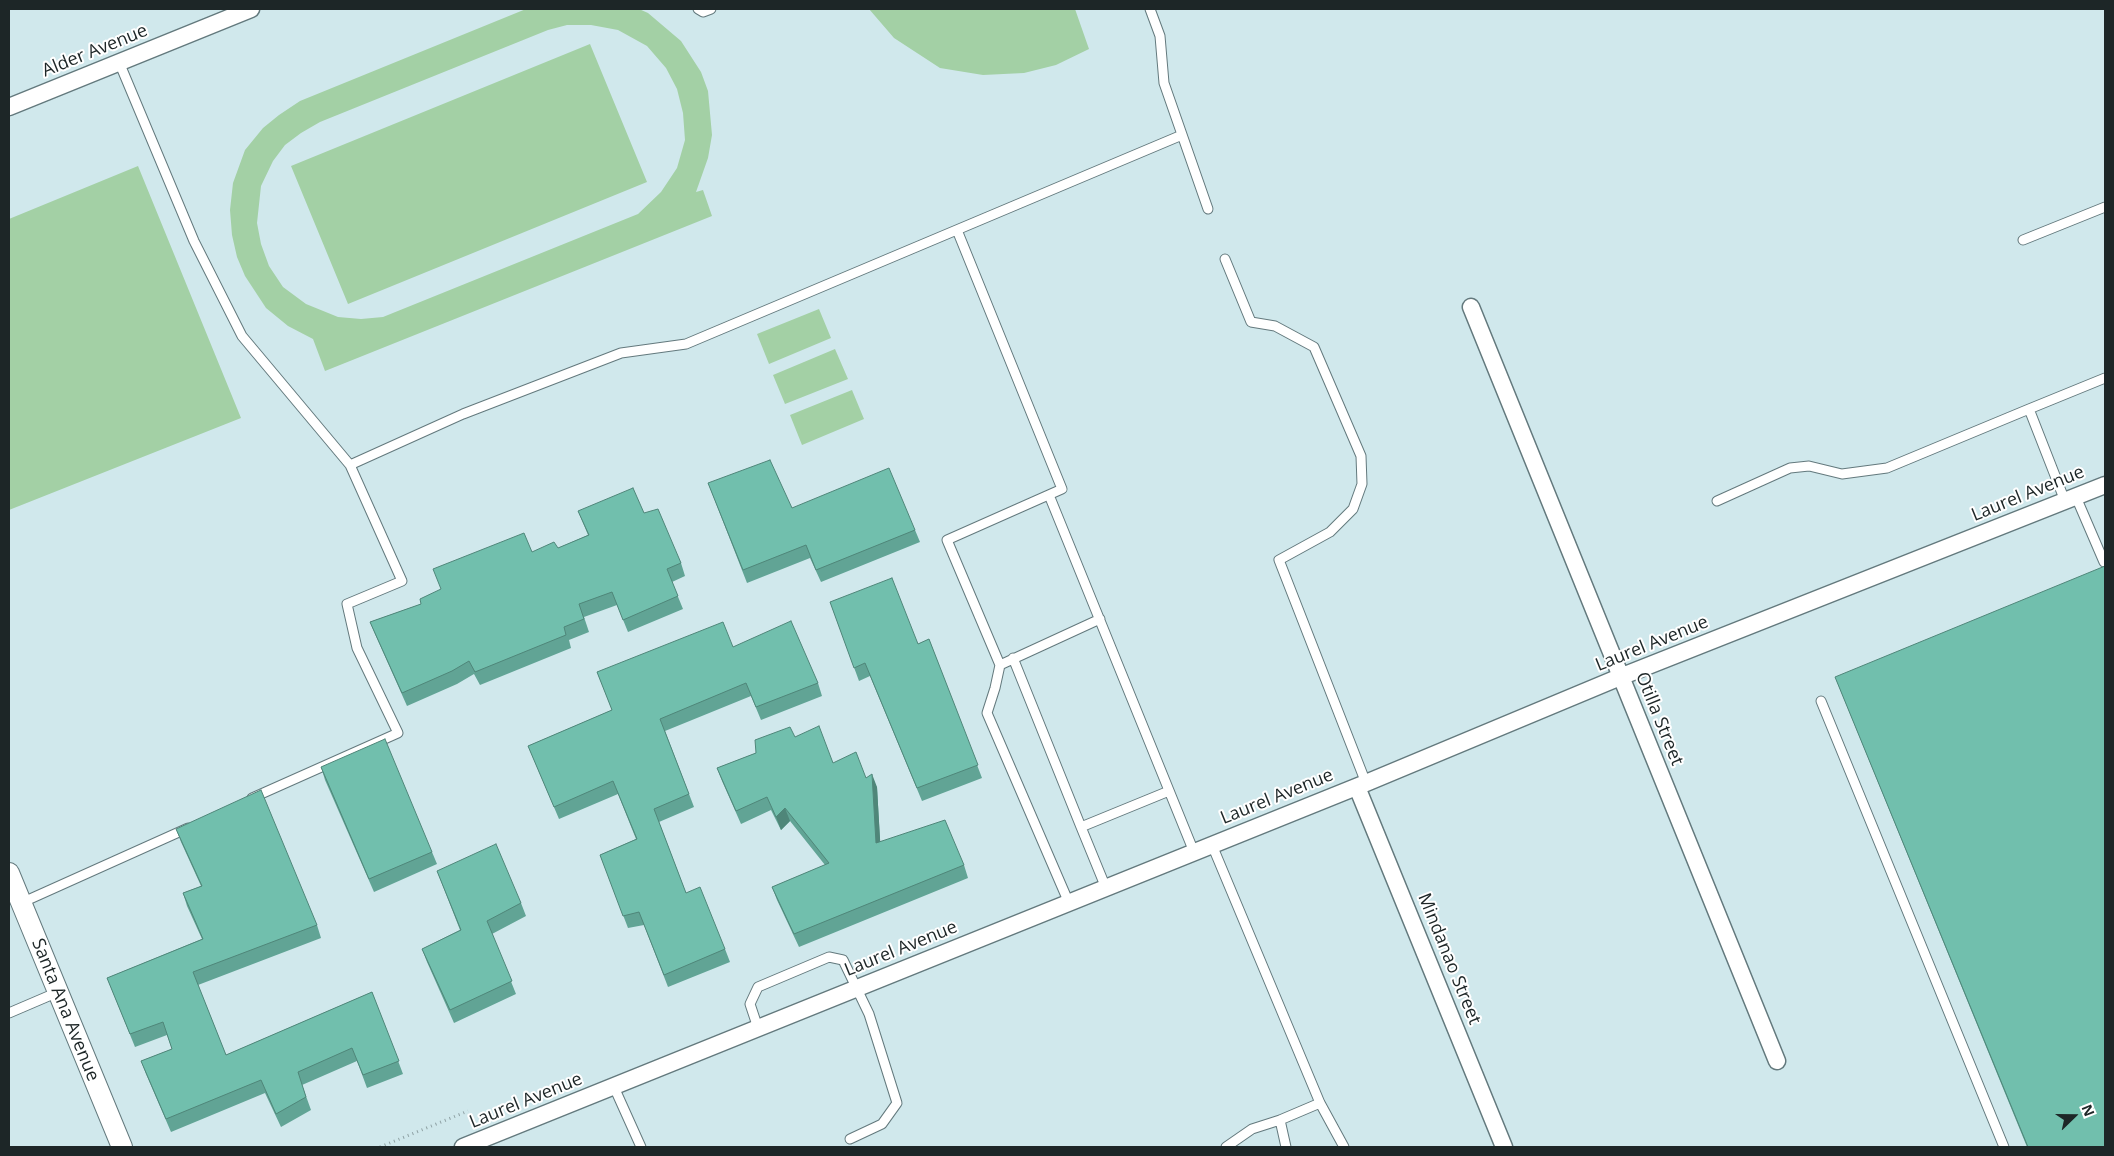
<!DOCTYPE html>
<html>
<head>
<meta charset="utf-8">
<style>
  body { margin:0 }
  #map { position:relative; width:2114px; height:1156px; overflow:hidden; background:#d0e8ec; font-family:"Open Sans",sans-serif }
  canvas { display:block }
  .frame { position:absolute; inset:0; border:10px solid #1d2627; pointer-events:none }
  .north { position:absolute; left:2049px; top:1091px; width:50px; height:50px; -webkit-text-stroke:4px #fff; paint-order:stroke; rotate:68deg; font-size:14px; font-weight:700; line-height:20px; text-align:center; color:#1d2627 }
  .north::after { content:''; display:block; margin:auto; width:18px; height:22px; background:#1d2627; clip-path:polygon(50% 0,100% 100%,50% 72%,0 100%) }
</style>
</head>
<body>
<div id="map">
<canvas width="2114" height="1156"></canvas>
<div class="frame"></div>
<div class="north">N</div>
</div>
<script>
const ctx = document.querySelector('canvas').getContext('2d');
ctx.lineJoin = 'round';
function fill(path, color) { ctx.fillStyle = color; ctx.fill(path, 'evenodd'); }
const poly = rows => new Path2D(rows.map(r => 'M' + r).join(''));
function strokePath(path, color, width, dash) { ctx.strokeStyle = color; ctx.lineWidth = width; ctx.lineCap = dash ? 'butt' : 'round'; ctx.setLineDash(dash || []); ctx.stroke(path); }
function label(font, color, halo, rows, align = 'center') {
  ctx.font = font + ' "Open Sans",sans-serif'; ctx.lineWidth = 4; ctx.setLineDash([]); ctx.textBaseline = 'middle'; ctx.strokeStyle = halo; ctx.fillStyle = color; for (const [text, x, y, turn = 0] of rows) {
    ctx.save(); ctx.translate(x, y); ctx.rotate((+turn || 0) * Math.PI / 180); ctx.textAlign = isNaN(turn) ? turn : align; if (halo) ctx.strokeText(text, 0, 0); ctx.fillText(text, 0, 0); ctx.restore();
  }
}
fill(poly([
  [526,9,639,9,648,13,681,41,701,72,708,91,712,135,708,158,696,192,703,190,712,216,325,371,313,339,288,326,266,308,245,276,237,257,232,235,230,210,233,183,245,150,263,128,279,115,300,101],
  [567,25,591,25,618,30,647,46,666,68,677,89,683,113,685,140,677,168,661,192,638,214,383,317,361,319,338,317,306,304,283,287,269,266,261,244,257,223,261,186,273,161,285,145,301,133,320,122,548,30],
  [869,9,1075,9,1089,49,1056,65,1024,73,983,75,940,68,894,38],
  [590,44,647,182,348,304,291,166],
  [138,166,241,418,9,510,9,219],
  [819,309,831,338,769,364,757,334],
  [835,349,848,379,785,404,773,375],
  [852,390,864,419,802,445,790,415]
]), '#a3d0a5');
const service = poly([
  [698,9,703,12,711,9],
  [1150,9,1160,36,1164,83,1208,209],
  [119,62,194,241,242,336,350,465],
  [957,230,1062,489,947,540,1000,665,995,688,987,713,1069,903],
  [2023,240,2105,207],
  [1225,259,1251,322,1275,326,1314,347,1361,456,1362,484,1353,509,1330,532,1279,560,1366,783],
  [1049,495,1194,852],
  [2076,497,2104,562],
  [1717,501,1790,468,1809,466,1842,474,1887,468,2029,409],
  [2065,501,2029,409,2105,378],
  [1013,658,1081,827],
  [1000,665,1100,619],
  [1821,701,2004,1147],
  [252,798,398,733,357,648,347,604,402,581,350,465,463,414,621,353,686,344,1182,135],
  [1212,845,1320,1103,1344,1147],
  [1106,888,1081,827,1169,791],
  [21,903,188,828],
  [9,1013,58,992],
  [758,1028,750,1004,758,987,829,957,843,960,869,1014,897,1103,882,1124,850,1139],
  [614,1087,641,1147],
  [1280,1120,1286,1147],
  [1226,1147,1252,1129,1280,1120,1320,1103]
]);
const minor = poly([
  [9,107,251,9],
  [1471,307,1777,1061],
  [1357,787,1504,1147],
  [463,1147,1366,783,1620,677,2105,485]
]);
const tertiary = poly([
  [9,873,122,1147]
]);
strokePath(service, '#63797d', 11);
strokePath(minor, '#63797d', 19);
strokePath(tertiary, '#63797d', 22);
strokePath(poly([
  [380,1147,468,1111]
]), '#8fa2a5', 3, [1, 4]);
strokePath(service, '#fff', 9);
strokePath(minor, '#fff', 16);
strokePath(tertiary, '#fff', 20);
fill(poly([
  [708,483,792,508,915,530,920,542,821,582,810,558,747,583],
  [578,511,644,513,681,563,685,576,672,582,683,609,628,632,617,605,584,617,589,632,569,640,571,648,480,685,474,674,457,684,407,706,375,634,370,622,421,604,532,552,558,548,588,535],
  [830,602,918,644,929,639,982,778,922,801,870,676,859,681],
  [733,647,818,683,822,696,761,720,751,696,665,731,694,807,659,822,686,893,725,949,730,962,668,987,644,925,628,928,600,855,636,839,618,794,559,819,528,746,612,710,597,672],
  [1835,677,2105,1147,2027,1147],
  [795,737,833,763,866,778,877,787,880,841,964,865,968,878,799,947,777,900,772,887,825,865,790,821,781,830,771,810,741,824,722,781,717,768,756,753],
  [321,767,432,852,437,864,374,892,325,780],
  [176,829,317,925,321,938,198,985,226,1055,372,992,403,1074,367,1088,357,1061,302,1085,311,1110,281,1127,265,1093,171,1132,146,1074,141,1061,172,1049,167,1035,135,1047,107,978,202,939,187,906,183,893,201,886,181,842],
  [437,871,521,903,526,916,492,934,516,994,454,1023,427,962,422,949,460,930]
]), '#61a495');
fill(poly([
  [872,774,877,787,881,855,876,843],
  [785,808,790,821,781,830,776,817]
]), '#4f8679');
const building = poly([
  [770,460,792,508,889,468,915,530,816,570,806,545,743,570,708,483,770,460],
  [633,488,644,513,658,509,681,563,667,569,678,596,623,620,612,592,579,604,584,619,564,627,566,635,475,672,469,661,452,671,402,693,370,622,421,604,420,599,441,589,433,569,524,533,532,552,554,542,558,548,589,535,578,511,633,488],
  [2105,566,2105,1147,2028,1147,1835,677,2105,566],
  [892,578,918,644,929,639,978,765,917,788,865,663,854,668,830,602,892,578],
  [791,621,818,683,756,707,746,683,660,719,689,794,654,809,686,893,700,887,725,949,664,975,639,912,623,916,600,855,637,839,613,781,554,807,528,746,612,710,597,672,723,622,733,647,791,621],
  [819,726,833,763,856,752,866,778,872,774,876,843,945,820,964,865,794,934,772,887,829,863,785,808,776,817,767,797,736,811,717,768,756,753,755,740,790,727,795,737,819,726],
  [385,739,432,852,369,879,321,767,385,739],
  [261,790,317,925,193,972,226,1055,372,992,399,1061,363,1075,352,1048,298,1072,306,1097,276,1114,261,1080,166,1119,141,1061,172,1049,163,1022,130,1034,107,978,203,939,183,893,202,886,176,829,261,790],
  [496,844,521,903,487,921,512,981,450,1010,422,949,461,930,437,871,496,844]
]);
fill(building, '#71bfad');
strokePath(building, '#4f8679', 1);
label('18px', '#1d2627', '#fff', [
  ["Alder Avenue",95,51,-22],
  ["Laurel Avenue",2028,494,-22],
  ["Laurel Avenue",1652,644,-22],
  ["Otilla Street",1659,719,68],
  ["Laurel Avenue",1277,797,-22],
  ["Laurel Avenue",901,949,-22],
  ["Mindanao Street",1449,959,68],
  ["Santa Ana Avenue",65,1010,68],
  ["Laurel Avenue",526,1101,-22]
]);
</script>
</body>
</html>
